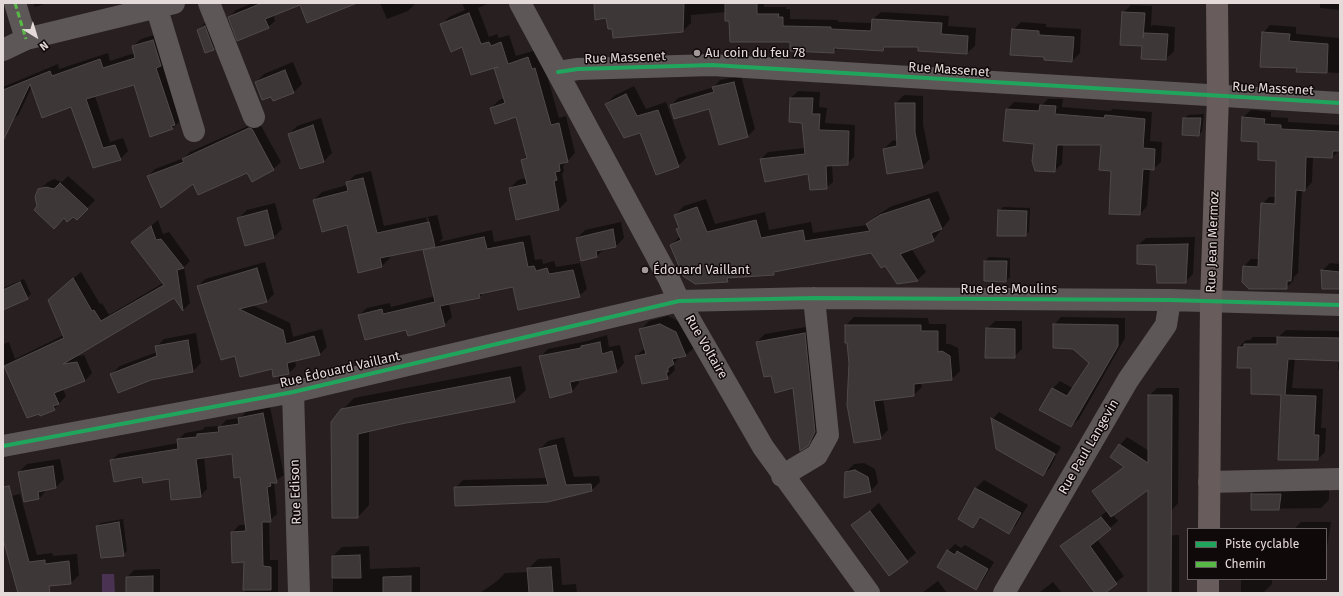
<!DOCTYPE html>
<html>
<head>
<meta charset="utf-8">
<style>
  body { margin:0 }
  #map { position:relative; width:1343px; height:596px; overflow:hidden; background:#282020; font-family:"Fira Sans",sans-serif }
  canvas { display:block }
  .frame { position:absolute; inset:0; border:4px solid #e5dada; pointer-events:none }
  .legend { position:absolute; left:1187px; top:528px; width:140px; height:52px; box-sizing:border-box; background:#100909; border:1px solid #655d5d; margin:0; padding:5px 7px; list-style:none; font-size:12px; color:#e5dada }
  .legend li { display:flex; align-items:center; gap:8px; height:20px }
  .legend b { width:20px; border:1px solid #655d5d }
  .north { position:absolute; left:16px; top:16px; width:40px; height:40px; -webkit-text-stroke:3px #100909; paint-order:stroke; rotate:142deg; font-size:11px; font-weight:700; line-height:16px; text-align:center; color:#e5dada }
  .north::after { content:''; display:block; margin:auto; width:14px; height:18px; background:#e5dada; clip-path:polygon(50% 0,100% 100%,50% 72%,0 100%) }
</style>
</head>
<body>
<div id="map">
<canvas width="1343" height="596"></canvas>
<div class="frame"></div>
<ul class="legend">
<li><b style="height:5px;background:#20a55d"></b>Piste cyclable</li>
<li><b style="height:5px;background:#58b947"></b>Chemin</li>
</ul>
<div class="north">N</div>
</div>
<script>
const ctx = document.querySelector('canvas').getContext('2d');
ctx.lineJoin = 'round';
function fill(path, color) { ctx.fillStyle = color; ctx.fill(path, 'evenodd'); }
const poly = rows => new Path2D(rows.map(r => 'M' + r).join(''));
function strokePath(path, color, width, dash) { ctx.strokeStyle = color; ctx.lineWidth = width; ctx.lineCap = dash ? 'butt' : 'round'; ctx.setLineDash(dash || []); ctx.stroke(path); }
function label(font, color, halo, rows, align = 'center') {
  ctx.font = font + ' "Fira Sans",sans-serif'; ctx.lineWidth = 3; ctx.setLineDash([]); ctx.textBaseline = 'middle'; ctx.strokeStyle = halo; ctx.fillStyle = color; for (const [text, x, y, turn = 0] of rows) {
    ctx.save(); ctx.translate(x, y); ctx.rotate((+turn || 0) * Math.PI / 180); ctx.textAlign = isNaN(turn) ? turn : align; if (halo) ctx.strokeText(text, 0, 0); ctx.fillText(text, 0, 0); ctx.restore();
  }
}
fill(poly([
  [102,574,114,574,115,593,102,593]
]), '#4a3253');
fill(poly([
  [33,3,48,3,35,7],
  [253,3,347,3,301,3,273,15,275,21,268,27,229,17,236,10],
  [380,3,416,3,408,11,387,19],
  [462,3,490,3,478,8,489,37,497,34,499,38,509,35,516,56,536,50,543,61,559,118,566,116,575,153,563,166,564,171,562,174,567,201,559,209,510,188,518,180,527,178,522,160,527,155,517,116,491,108,499,100,504,98,495,69,463,46,441,25,449,17,465,10],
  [610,3,764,3,764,7,786,7,786,9,790,9,790,19,838,20,838,22,873,23,873,19,881,12,949,16,948,26,976,28,975,46,967,53,919,46,887,46,883,50,838,48,834,52,791,41,730,20,726,12,691,15,691,23,683,31],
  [1320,3,1340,3,1340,10,1320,8],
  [1131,5,1152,6,1151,27,1153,25,1175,27,1174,51,1166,59,1144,45,1123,13],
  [206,22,221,41,213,49,198,30],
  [1021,22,1046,24,1046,27,1081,29,1080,53,1072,61,1045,56,1013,30],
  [1270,25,1296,27,1296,34,1340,38,1340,73,1297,71,1298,67,1263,33],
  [161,33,180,121,172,129,135,83,95,96,110,142,123,138,128,151,120,159,93,167,72,106,32,86,19,114,11,122,3,126,3,87,58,64,59,69,108,53,110,61,135,53,133,46,141,39],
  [293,62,302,84,294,92,273,100,272,96,256,82,264,74],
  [741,76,755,129,747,137,710,108,671,105,678,98,714,87,720,80],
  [634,86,646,109,666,102,686,158,678,166,606,104,614,96],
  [798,91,820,92,819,107,827,108,825,123,855,125,854,157,847,164,832,164,833,182,826,188,809,173,761,159,768,152,805,148,803,122,790,121,791,98],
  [904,95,923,96,923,124,930,159,922,167,884,149,892,141,898,140,896,103],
  [1048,99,1063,99,1062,107,1110,111,1113,109,1152,112,1150,141,1162,142,1161,162,1153,169,1150,169,1147,206,1140,214,1112,170,1102,144,1063,144,1062,164,1054,171,1035,143,1007,109,1014,102,1043,104],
  [1251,110,1271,112,1271,117,1288,118,1288,122,1340,125,1340,150,1332,157,1313,156,1312,182,1305,190,1302,189,1298,273,1294,277,1293,281,1286,288,1244,266,1251,259,1259,259,1262,204,1269,197,1276,197,1277,160,1259,141,1243,117],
  [1204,114,1202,131,1199,135,1184,119,1188,115],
  [321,118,332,153,324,161,289,134,297,126],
  [257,122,259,122,281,162,273,169,248,172,194,183,148,176,155,169,184,158,190,152],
  [371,171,384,226,437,215,443,238,439,242,492,230,494,242,530,235,535,260,542,259,543,264,554,261,556,267,580,263,587,289,579,296,513,286,484,292,480,297,449,304,452,317,444,325,407,329,359,315,367,308,390,303,391,307,435,296,424,251,427,248,389,256,390,258,382,266,347,224,314,200,322,192,347,185,347,183,355,175],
  [428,217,435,242,433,242,426,218],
  [68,176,95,200,77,219,73,215,64,217,39,206,39,190,48,182,54,179,62,182],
  [938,191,950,219,933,240,911,248,926,272,917,280,871,252,778,270,774,274,732,276,728,281,671,246,680,236,678,229,680,227,675,215,684,206,706,199,715,224,765,212,769,230,811,222,813,233,867,225,876,216,890,207],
  [275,203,282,229,274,237,239,218,247,210],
  [1003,207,1030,208,1029,232,1025,235,999,211],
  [158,220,163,234,169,232,190,261,184,267,190,303,183,310,174,297,74,357,84,355,92,373,85,381,63,389,66,396,54,409,5,366,3,367,3,344,9,342,15,359,64,335,57,293,81,272,100,304,102,303,109,315,163,283,132,242],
  [621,222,624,238,616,246,605,248,597,256,577,238,585,230],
  [1195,237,1193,274,1185,282,1138,245,1146,238],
  [989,257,1010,258,1010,277,1006,281,985,261],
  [265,262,274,294,267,301,252,305,290,323,293,337,322,329,327,347,320,354,295,360,296,366,289,373,235,355,198,286,205,279],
  [1330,263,1340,264,1340,288,1322,271],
  [24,279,31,294,27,298,3,309,3,288],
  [668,316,684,324,694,348,686,355,680,357,676,361,674,365,675,370,667,378,636,356,645,348,641,329,649,321],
  [854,317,928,318,929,324,946,324,946,344,950,344,958,348,960,371,952,379,921,382,922,387,914,395,883,399,888,430,880,438,850,363,846,325],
  [1061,317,1125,318,1125,338,1079,419,1071,426,1041,409,1053,388,1060,381,1074,389,1090,363,1073,348,1054,325],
  [995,321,1022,321,1022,349,1014,357,987,329],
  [812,326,822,424,815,437,807,445,794,387,772,374,757,342,765,334],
  [1286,330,1340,331,1340,370,1338,370,1338,360,1295,358,1292,388,1323,389,1321,428,1326,428,1325,452,1318,459,1282,394,1252,367,1239,347,1246,340,1250,340,1253,337,1278,337],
  [196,333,201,363,193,371,111,374,120,366,157,352,156,347,164,339],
  [607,335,609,347,620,345,624,363,617,371,578,379,579,383,572,391,540,357,548,349,587,341],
  [521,366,526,390,514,401,369,430,369,505,358,517,342,410,354,398],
  [1157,388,1179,388,1178,503,1171,511,1149,488,1113,515,1118,521,1097,539,1124,576,1103,593,1096,593,1062,546,1107,511,1093,491,1125,466,1112,457,1120,445,1127,437,1149,451,1149,396],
  [270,407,284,475,274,482,277,514,269,521,270,560,278,560,278,593,245,593,245,561,232,533,239,525,246,525,241,476,233,453,204,457,207,489,200,496,170,478,143,476,111,461,118,454,178,443,178,440,185,433,202,430,205,427,221,426,226,420,240,418,246,412],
  [999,412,1061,447,1057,454,1000,422,1000,424,1056,456,1050,468,1043,475,997,449,993,419],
  [564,437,574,477,599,476,600,482,592,490,455,488,463,480,547,478,540,449,548,441],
  [60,459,64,479,56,487,47,489,39,499,19,472,27,464],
  [864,463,875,469,878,483,870,492,846,472,854,464],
  [984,480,1028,505,1016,525,1008,533,982,517,973,527,959,518,976,488],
  [1260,486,1329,487,1329,500,1321,508,1252,509,1252,494],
  [20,494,37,555,52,553,53,556,77,554,79,575,71,583,18,589,3,538,3,498],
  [879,503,916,553,889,575,852,526],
  [123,519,127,551,123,555,97,526,101,523],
  [1301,522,1331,522,1327,547,1326,548,1326,529,1294,529],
  [1179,535,1179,593,1148,593,1157,536],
  [955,544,961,548,965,545,994,562,982,582,976,589,948,551],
  [369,546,370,569,420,567,420,593,333,593,333,556,342,547],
  [560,558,562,585,576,584,577,593,480,593,496,582,505,573,529,572,528,569,538,559],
  [160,569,160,593,127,593,127,577,134,570],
  [1241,579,1272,579,1272,584,1264,592,1241,592],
  [938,581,947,593,922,593],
  [1053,582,1062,593,1039,593]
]), '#0007');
const building = poly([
  [262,3,355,3,355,4,307,23,300,5,265,19,269,28,237,41,228,17,262,3],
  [594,3,684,3,683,32,613,38,612,29,608,29,606,18,595,20,594,3],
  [725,3,757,3,757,14,779,14,778,17,783,17,783,26,831,27,831,29,871,31,872,19,942,23,941,34,968,36,967,54,918,51,918,47,884,47,883,51,834,48,834,53,790,51,790,42,730,42,729,21,725,21,725,3],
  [1122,12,1145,13,1143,38,1144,33,1168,34,1166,60,1141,59,1142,46,1120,45,1122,12],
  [469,13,481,44,489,42,491,46,501,42,508,64,528,57,532,69,535,68,551,125,559,123,568,162,559,164,560,171,555,172,557,180,554,181,559,210,516,220,509,188,527,184,521,160,527,158,516,117,495,124,490,108,505,103,494,68,498,67,471,75,462,47,451,52,440,24,469,13],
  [205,26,214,50,205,53,197,30,205,26],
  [1012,29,1039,31,1039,35,1074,37,1072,62,1044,60,1044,57,1010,55,1012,29],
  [1262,32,1290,34,1289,41,1328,44,1327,73,1296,72,1297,68,1260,67,1262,32],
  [153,40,161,66,156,68,175,125,171,126,173,129,150,137,134,85,86,99,103,148,115,145,121,160,93,168,71,107,42,118,30,84,3,141,3,90,50,71,52,76,100,59,103,68,135,58,132,46,153,40],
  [285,70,294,93,273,101,271,97,262,100,255,82,285,70],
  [734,82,748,137,719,145,709,109,674,119,670,105,714,92,712,87,734,82],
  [626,94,637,116,658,110,679,167,656,175,640,133,624,138,605,104,626,94],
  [790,98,813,98,812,114,820,114,819,130,849,131,848,165,826,166,827,189,810,190,808,174,765,182,760,159,805,154,802,123,789,122,790,98],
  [895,103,915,103,915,133,923,168,887,174,883,149,897,146,895,103],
  [1040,105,1056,106,1055,114,1104,118,1105,115,1145,119,1143,148,1155,149,1154,170,1143,169,1140,215,1109,214,1111,171,1099,170,1101,145,1057,145,1055,172,1035,171,1032,161,1034,144,1003,141,1006,109,1039,111,1040,105],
  [1242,117,1265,119,1264,124,1281,125,1281,129,1340,132,1340,151,1333,151,1332,158,1306,157,1305,191,1296,190,1291,281,1287,281,1287,289,1249,289,1242,282,1243,266,1258,267,1261,203,1275,204,1276,161,1258,160,1258,142,1241,141,1242,117],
  [1183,118,1201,118,1199,136,1182,135,1183,118],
  [313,125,324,162,300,169,288,134,313,125],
  [249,128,252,129,274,170,252,182,247,173,198,195,193,184,161,208,147,176,184,162,182,159,249,128],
  [363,178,377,233,429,222,435,247,380,258,382,267,358,273,347,225,322,232,313,200,348,191,346,182,363,178],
  [60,183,88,209,77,220,73,217,67,222,64,218,54,229,34,210,37,206,35,197,38,189,46,187,54,189,60,183],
  [929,199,942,229,931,233,934,241,900,254,918,281,897,284,885,266,881,268,871,253,774,272,774,275,727,278,728,282,695,284,683,276,670,245,681,240,676,229,679,228,674,215,697,207,707,232,756,220,761,238,803,230,805,241,870,231,866,224,880,215,929,199],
  [267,210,274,238,245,246,237,218,267,210],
  [998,210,1027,211,1026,236,997,236,998,210],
  [151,226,156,240,161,239,184,268,177,270,183,311,174,298,63,364,77,362,85,381,54,393,59,404,53,406,55,410,40,416,39,414,27,418,4,366,64,338,48,300,73,278,92,311,94,310,101,321,164,285,131,242,151,226],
  [613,229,616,247,596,251,597,257,581,261,576,238,613,229],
  [484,237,487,249,523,242,528,267,534,266,536,271,547,268,549,274,573,270,580,297,518,310,513,287,479,294,480,298,440,306,445,326,408,336,406,330,365,340,358,315,382,309,383,314,435,302,423,250,484,237],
  [1188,244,1186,283,1157,283,1156,265,1137,264,1137,245,1188,244],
  [984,261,1007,261,1006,282,984,281,984,261],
  [257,268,267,302,239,309,283,330,286,344,314,336,320,355,287,363,289,374,273,377,272,369,240,377,235,356,221,360,197,286,257,268],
  [1321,270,1340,272,1340,289,1322,289,1321,270],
  [20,282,28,299,3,310,3,290,20,282],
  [660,324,676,332,686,356,672,359,674,364,668,368,668,372,666,372,668,379,642,384,635,356,646,354,639,329,660,324],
  [1053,324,1118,325,1118,346,1071,427,1039,410,1052,388,1067,396,1089,363,1073,349,1053,348,1053,324],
  [845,325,921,325,921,331,938,331,938,352,942,351,950,356,952,380,914,384,914,396,874,401,881,439,854,443,847,405,849,363,847,343,845,343,845,325],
  [986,328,1015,329,1015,358,985,358,986,328],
  [805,333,815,432,808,446,800,451,793,388,775,393,771,376,764,377,756,342,805,333],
  [1277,337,1340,338,1340,361,1288,359,1285,395,1316,396,1314,435,1319,435,1318,460,1278,460,1281,395,1251,394,1251,368,1237,368,1238,347,1244,347,1244,344,1277,344,1277,337],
  [188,340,193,372,151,380,118,393,110,374,157,356,155,346,188,340],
  [600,342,602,354,612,351,617,372,570,382,572,392,550,398,539,356,581,348,581,346,600,342],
  [510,377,515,402,401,424,358,434,358,518,332,518,331,422,341,409,510,377],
  [1148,395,1172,395,1171,593,1148,593,1148,490,1111,517,1092,491,1124,467,1110,457,1119,444,1148,463,1148,395],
  [263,413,277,483,270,483,271,486,267,487,271,522,262,522,263,566,271,567,271,590,243,590,244,562,232,563,231,532,246,531,240,477,234,478,232,454,196,459,201,497,171,500,169,479,143,483,142,477,114,482,110,460,178,449,177,439,197,437,197,434,219,432,218,427,239,424,238,418,263,413],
  [991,418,1055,454,1043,476,996,449,991,418],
  [556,445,566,485,591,484,592,491,548,502,455,506,454,487,548,485,539,449,556,445],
  [53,466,56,488,38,492,39,499,24,502,18,472,53,466],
  [855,470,868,477,871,492,844,498,845,472,855,470],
  [9,486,29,562,45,560,45,564,69,561,71,584,49,586,50,593,18,593,3,539,3,487,9,486],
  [975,488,1021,513,1009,534,980,517,973,528,958,519,975,488],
  [1251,494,1281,494,1279,510,1251,510,1251,494],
  [870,511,908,562,889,576,851,525,870,511],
  [1101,517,1111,529,1090,546,1117,584,1105,593,1095,593,1060,546,1101,517],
  [119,522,124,556,101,558,96,526,119,522],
  [947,550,955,555,957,551,988,569,976,590,937,567,947,550],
  [360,555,361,578,332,578,332,556,360,555],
  [551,567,553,593,529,593,527,568,551,567],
  [153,576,153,593,126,593,126,577,153,576],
  [411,576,411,593,383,593,383,577,411,576]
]);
fill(building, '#3d3738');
strokePath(building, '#504a4b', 1);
strokePath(poly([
  [15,3,26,39],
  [209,3,254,117],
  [520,3,669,279,679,301,763,447,869,593],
  [157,9,194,131],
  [3,50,26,39,174,3],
  [558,72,578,69,712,65,1340,103],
  [293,392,299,593],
  [3,446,293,392,679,301,814,298,1170,300,1340,305],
  [782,476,817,455,828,435,814,298],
  [1209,482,1340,479],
  [1004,593,1128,380,1166,325,1170,300]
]), '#5e5757', 22);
strokePath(poly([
  [1209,529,1211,302,1218,96,1217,3],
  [1208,593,1208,579]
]), '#685d5c', 22);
strokePath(poly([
  [15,3,26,39]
]), '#58b947', 3, [6, 3]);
strokePath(poly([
  [558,72,578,69,712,65,1340,103],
  [3,446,293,392,679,301,814,298,1170,300,1340,305]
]), '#20a55d', 4);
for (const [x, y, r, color] of [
  [697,53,4,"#a39999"],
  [645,270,4,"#a39999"]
]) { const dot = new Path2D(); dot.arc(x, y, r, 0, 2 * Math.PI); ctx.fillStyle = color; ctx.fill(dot); strokePath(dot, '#100909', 1.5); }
label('13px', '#e5dada', '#100909', [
  ["Au coin du feu 78",705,53],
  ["Édouard Vaillant",653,270]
], 'left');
label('13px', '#e5dada', '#100909', [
  ["Rue Massenet",625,58,-2],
  ["Rue Massenet",949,70,4],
  ["Rue Massenet",1273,89,3],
  ["Rue Jean Mermoz",1213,242,-88],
  ["Rue des Moulins",1009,289],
  ["Rue Voltaire",706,347,60],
  ["Rue Édouard Vaillant",340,370,-13],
  ["Rue Paul Langevin",1089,447,-60],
  ["Rue Edison",296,492,-92]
]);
</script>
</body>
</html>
